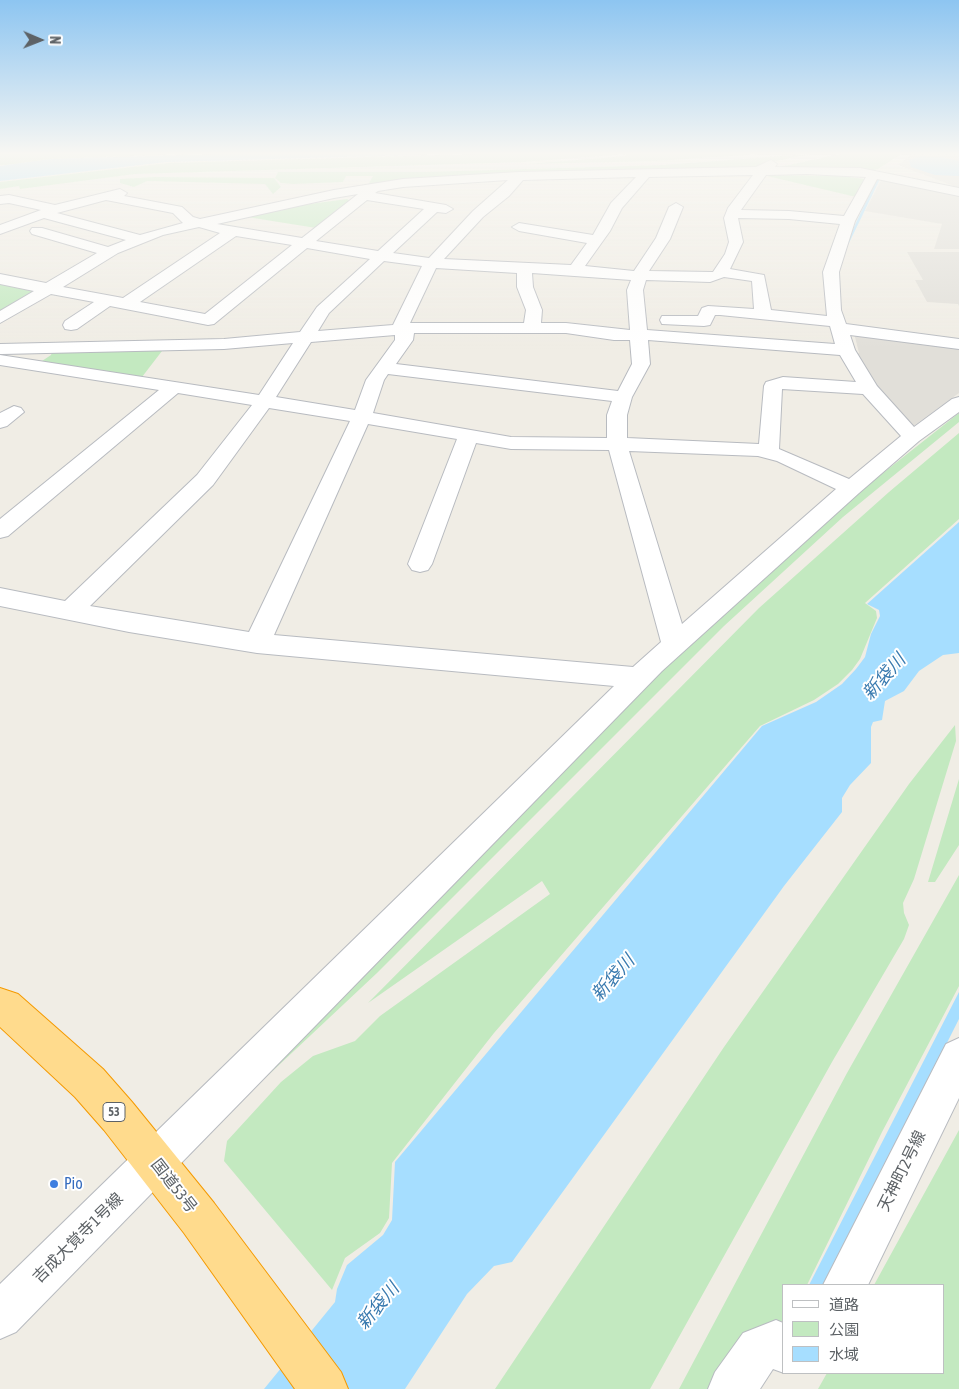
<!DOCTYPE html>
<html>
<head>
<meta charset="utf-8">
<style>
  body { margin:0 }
  #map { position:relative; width:959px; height:1389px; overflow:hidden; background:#f0ede5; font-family:"Asap Condensed","Noto Sans JP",sans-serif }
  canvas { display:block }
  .legend { position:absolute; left:782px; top:1284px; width:162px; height:90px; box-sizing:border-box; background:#fff; border:1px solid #bec0c2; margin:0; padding:6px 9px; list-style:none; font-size:15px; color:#5d6266 }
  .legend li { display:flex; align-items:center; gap:10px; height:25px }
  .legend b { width:25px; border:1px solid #bec0c2 }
  .north { position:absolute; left:15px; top:15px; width:50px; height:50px; -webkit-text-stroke:4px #fff; paint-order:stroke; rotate:91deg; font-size:14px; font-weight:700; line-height:20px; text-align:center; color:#5d6266 }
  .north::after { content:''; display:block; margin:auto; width:18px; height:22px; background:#5d6266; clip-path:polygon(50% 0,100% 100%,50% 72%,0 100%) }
</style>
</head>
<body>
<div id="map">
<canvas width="959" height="1389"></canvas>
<ul class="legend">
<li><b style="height:6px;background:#fff"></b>道路</li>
<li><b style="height:14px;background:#c3e9c0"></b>公園</li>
<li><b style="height:14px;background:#a6deff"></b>水域</li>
</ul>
<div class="north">N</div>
</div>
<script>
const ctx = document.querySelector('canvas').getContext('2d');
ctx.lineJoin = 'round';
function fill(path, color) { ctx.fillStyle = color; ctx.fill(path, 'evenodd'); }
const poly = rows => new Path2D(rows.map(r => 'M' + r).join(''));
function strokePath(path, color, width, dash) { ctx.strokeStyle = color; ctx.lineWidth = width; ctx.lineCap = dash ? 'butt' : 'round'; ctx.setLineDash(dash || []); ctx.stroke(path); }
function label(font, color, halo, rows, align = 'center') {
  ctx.font = font + ' "Asap Condensed","Noto Sans JP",sans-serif'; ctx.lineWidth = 4; ctx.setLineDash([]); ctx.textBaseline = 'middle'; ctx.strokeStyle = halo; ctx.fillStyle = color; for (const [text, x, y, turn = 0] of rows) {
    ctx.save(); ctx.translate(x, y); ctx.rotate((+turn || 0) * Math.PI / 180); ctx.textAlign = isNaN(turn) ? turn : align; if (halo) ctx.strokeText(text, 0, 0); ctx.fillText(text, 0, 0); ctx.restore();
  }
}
fill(poly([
  [912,154,959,154,959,188,898,165],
  [882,178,959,195,959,249,934,249,942,224,865,211],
  [907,252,959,252,959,306,958,304,927,302,915,280,923,280],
  [854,333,959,347,959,393,912,427,870,380,854,354,859,353]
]), '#e1dfd9');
fill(poly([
  [0,154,182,154,50,159,6,165,0,165],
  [476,154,759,154,656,161,527,164,627,156,625,154,524,162,135,174,20,189,19,186,0,189,0,182,168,163],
  [809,154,759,165,758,168,457,175,368,185,373,176,346,176,343,182,293,184,281,183,275,178,278,172,424,172,662,165],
  [841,154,901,154,878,169,871,171,813,167,774,168],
  [770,175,842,176,865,179,856,197,767,176],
  [154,177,274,178,281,187,273,194,265,184,147,181,134,187,120,183,120,179],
  [347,199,350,201,316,228,241,216,287,207],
  [0,283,30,290,32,293,0,312],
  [53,349,162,351,142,377,39,363,51,355],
  [959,413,959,422,843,517,724,626,377,973,263,1080,637,695,720,616,859,492],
  [959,433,959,519,865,603,876,611,877,618,860,659,852,670,838,684,814,700,760,726,494,1033,392,1163,389,1218,380,1233,345,1258,332,1290,224,1161,227,1141,281,1082,313,1056,355,1041,380,1016,550,894,542,881,368,1003,759,608,889,492],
  [955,725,956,741,914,879,903,903,904,913,909,925,904,939,832,1062,650,1389,495,1389,724,1047,909,784],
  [959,779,959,845,935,882,928,882],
  [959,875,959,986,882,1132,807,1285,783,1285,783,1321,757,1331,716,1389,679,1389,847,1073],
  [959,1130,959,1389,818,1389,827,1373,943,1373,943,1285,874,1285]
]), '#c3e9c0');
fill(poly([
  [215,154,448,154,166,162,0,181,0,166,51,159],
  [921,156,940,157,959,161,959,176,935,175,911,167,909,160],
  [959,522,959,653,943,655,919,671,904,691,885,701,882,720,873,722,871,727,871,763,850,785,842,798,842,812,784,886,512,1262,494,1266,467,1294,405,1389,264,1389,335,1302,337,1289,347,1265,383,1235,392,1220,395,1162,762,726,816,702,842,684,856,669,865,657,871,634,880,616,879,610,867,604],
  [959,992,959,1019,825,1285,809,1285]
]), '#a6deff');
fill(poly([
  [877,178,880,179,849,243,846,244,877,178]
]), '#a6deff');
const minor = poly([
  [771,160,777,164,775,167,860,168,959,188,959,196,877,179,855,221,839,272,841,310,846,324,959,339,959,349,850,335,855,350,877,386,914,427,952,399,959,397,959,412,919,441,859,493,662,671,16,1332,0,1339,0,1284,614,686,257,653,129,632,0,606,0,588,65,601,197,475,252,405,178,393,8,536,0,538,0,519,159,390,0,365,0,355,259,395,293,343,224,349,2,354,0,354,0,344,224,339,300,332,317,307,370,259,307,248,214,324,208,325,110,306,77,329,71,330,65,329,63,325,65,321,94,302,51,294,0,323,0,311,34,291,0,284,0,274,46,283,97,253,32,234,30,231,32,228,42,228,108,247,126,240,44,218,0,234,0,225,41,210,9,203,0,204,0,196,9,195,55,205,120,189,127,193,124,196,182,207,193,217,200,219,334,190,403,179,519,172,756,167,771,160],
  [807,174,866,177,844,216,789,211,741,210,766,175,807,174],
  [753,175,728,208,724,218,729,242,725,254,713,272,649,271,670,239,683,207,676,203,669,207,656,238,634,271,585,266,610,231,622,208,649,177,753,175],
  [636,177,611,203,593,235,519,223,512,227,519,231,587,243,571,265,444,259,483,217,509,196,523,180,636,177],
  [508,180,473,211,429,258,393,253,437,212,446,213,453,209,446,205,375,193,378,191,403,187,508,180],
  [358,194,302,238,217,224,334,198,358,194],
  [106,200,173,213,183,223,140,235,57,213,106,200],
  [367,200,424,209,378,251,316,241,367,200],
  [738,218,789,219,840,224,823,272,827,316,771,310,764,275,730,269,743,242,738,218],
  [199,227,220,233,123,298,63,287,118,253,163,235,199,227],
  [236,236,292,245,205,314,140,302,236,236],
  [384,261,422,266,393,325,318,331,329,313,384,261],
  [436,268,517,273,517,287,526,310,524,323,410,323,436,268],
  [532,273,631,280,627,290,630,330,566,323,541,323,542,310,533,287,532,273],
  [724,277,752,281,754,309,708,306,702,308,698,316,662,316,660,320,662,324,704,326,710,325,715,315,720,315,830,326,835,344,647,330,643,290,646,280,710,282,724,277],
  [414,333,566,333,614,340,630,340,632,364,618,391,396,364,413,340,414,333],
  [395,335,395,340,366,380,355,410,276,397,311,342,395,335],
  [648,340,840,355,856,382,783,377,766,382,764,386,759,444,627,438,627,415,632,397,650,364,648,340],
  [388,374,612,401,607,415,607,438,511,437,373,413,384,380,388,374],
  [782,389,863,394,901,436,849,479,779,449,782,389],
  [269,408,350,421,249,632,90,606,213,485,269,408],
  [368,424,457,439,408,564,412,570,420,572,428,570,432,564,476,443,511,449,609,450,661,642,633,667,274,635,368,424],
  [629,451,758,456,777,461,836,489,682,624,629,451],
  [14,406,21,408,24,412,7,426,0,428,0,413,14,406],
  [959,1038,959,1098,868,1285,823,1285,946,1044,959,1038],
  [776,1320,783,1323,784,1373,773,1369,760,1389,708,1389,715,1372,743,1333,776,1320]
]);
const highway = poly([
  [0,988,18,994,103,1069,132,1102,214,1203,341,1372,348,1389,295,1389,184,1233,104,1130,75,1097,0,1027,0,988]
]);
strokePath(minor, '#b8bbc0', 2);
strokePath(highway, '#f59a00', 2);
fill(minor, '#fff');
fill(highway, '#ffdb8d');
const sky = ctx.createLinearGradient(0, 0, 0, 349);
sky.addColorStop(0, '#8dc5f1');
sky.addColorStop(0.44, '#f8f7f3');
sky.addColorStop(1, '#f8f7f300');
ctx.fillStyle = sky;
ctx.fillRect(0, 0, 959, 349);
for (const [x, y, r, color] of [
  [54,1184,5,"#3f7fe0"]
]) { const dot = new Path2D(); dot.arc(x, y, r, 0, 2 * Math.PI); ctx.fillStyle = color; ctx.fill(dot); strokePath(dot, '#fff', 2); }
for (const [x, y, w] of [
  [114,1112,22]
]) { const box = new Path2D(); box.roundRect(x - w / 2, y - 9.5, w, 19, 4); ctx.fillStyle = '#fff'; ctx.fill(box); strokePath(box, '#5d6266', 1); }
label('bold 12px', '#5d6266', null, [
  ["53",114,1112]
]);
label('16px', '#5d6266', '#fff', [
  ["天神町2号線",902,1171,-64],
  ["国道53号",174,1186,52],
  ["吉成大覚寺1号線",78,1238,-45]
]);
label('16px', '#366cbe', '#fff', [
  ["Pio",64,1184]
], 'left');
label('italic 18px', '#397aaf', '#fff', [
  ["新袋川",884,677,-48],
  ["新袋川",613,978,-48],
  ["新袋川",378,1306,-50]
]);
</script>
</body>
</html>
